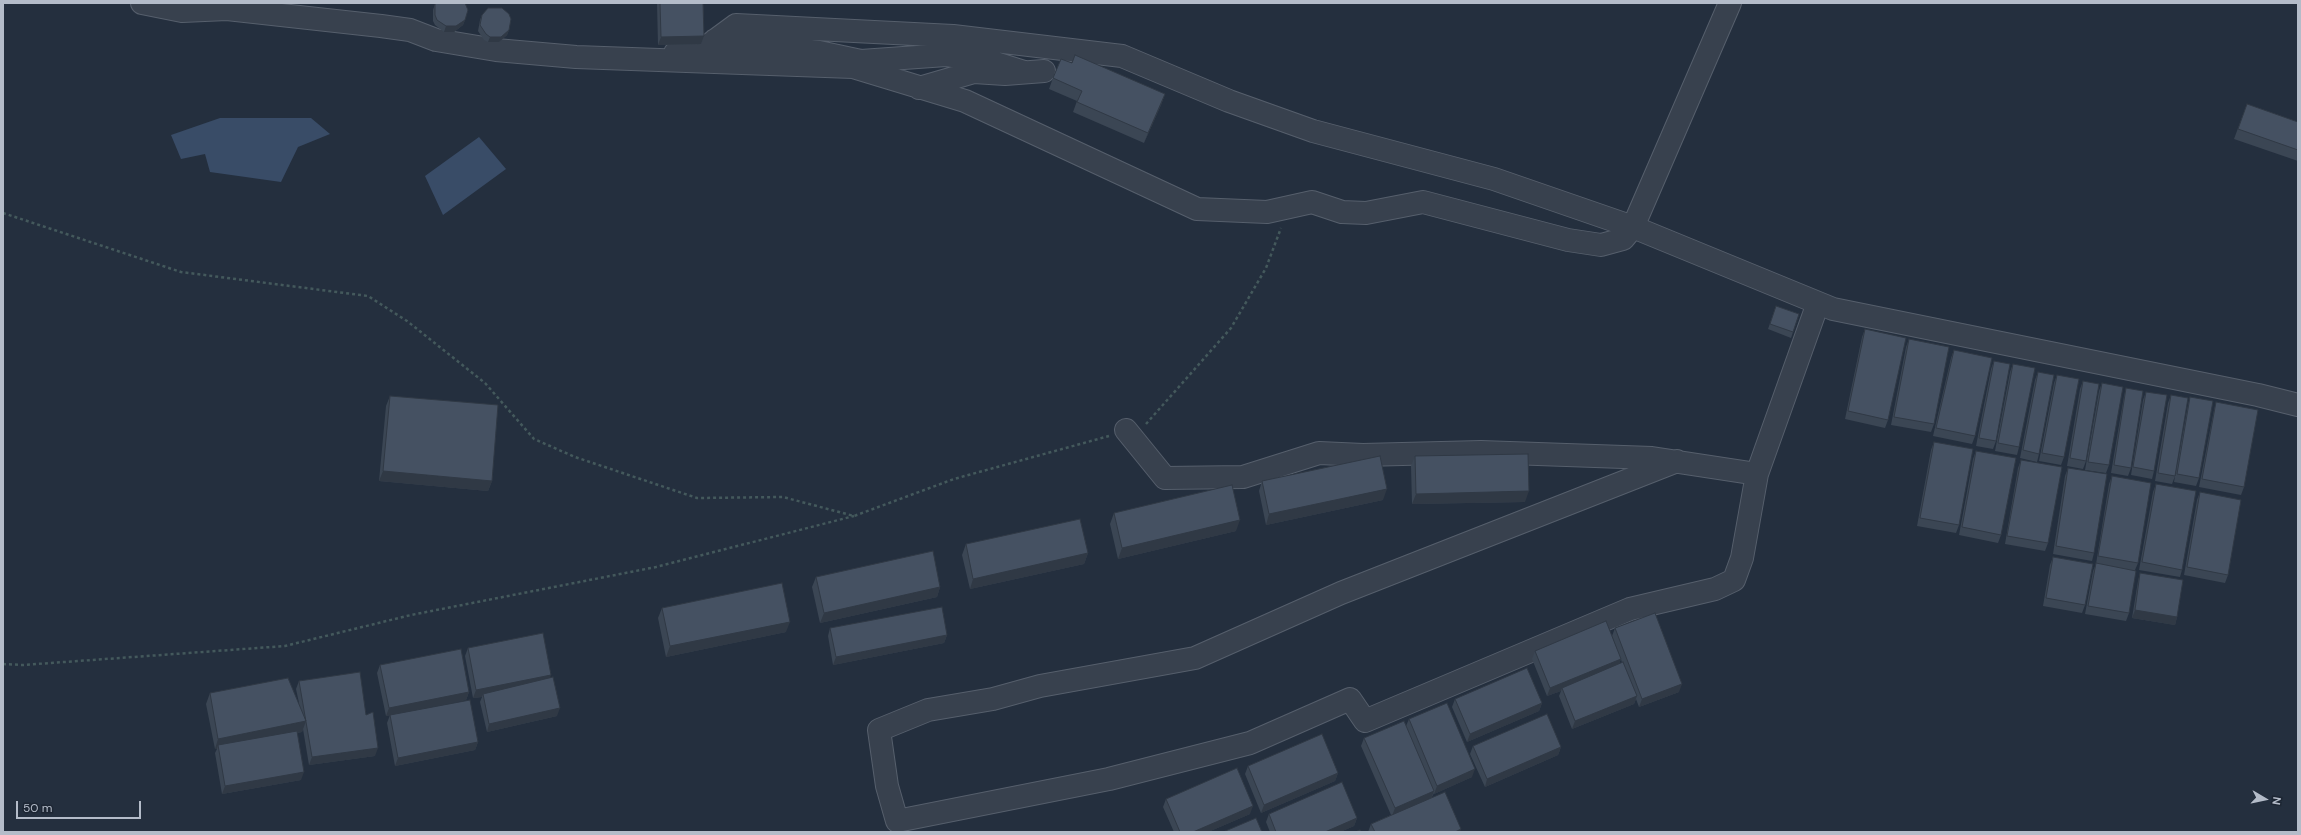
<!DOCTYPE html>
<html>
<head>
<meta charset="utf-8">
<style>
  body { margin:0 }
  #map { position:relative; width:2301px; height:835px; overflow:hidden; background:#242f3e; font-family:"DM Sans",sans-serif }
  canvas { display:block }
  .frame { position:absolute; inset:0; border:4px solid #b4bcc9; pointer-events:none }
  .north { position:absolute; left:2245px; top:779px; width:40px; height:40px; -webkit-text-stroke:3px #1d2633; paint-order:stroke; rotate:99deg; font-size:11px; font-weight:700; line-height:16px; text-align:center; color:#b4bcc9 }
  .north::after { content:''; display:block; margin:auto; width:14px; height:18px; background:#b4bcc9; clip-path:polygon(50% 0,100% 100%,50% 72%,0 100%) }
  .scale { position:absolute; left:16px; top:801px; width:125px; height:18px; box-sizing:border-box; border:2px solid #b4bcc9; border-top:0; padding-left:5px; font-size:12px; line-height:14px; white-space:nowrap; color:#b4bcc9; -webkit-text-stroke:3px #1d2633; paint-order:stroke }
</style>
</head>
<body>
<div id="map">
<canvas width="2301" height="835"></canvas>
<div class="frame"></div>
<div class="north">N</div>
<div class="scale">50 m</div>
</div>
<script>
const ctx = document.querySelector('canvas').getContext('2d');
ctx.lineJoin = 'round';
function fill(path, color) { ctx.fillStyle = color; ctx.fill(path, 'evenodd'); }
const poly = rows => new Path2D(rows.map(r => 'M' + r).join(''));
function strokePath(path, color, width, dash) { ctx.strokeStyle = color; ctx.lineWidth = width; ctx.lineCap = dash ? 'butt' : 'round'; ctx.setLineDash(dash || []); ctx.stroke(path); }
fill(poly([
  [220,118,311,118,330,134,298,147,281,182,210,172,205,154,181,159,171,135],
  [479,137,506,169,443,215,425,176]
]), '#394c67');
const minor = poly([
  [142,3,182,11,227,9,381,26,410,30,436,40,496,50,576,57,853,67,965,101,1197,209,1267,212,1312,202,1342,212,1366,213,1423,202,1568,240,1601,245,1623,239,1633,227,1730,3],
  [715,40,819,52,861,61,946,55,989,61,1024,72],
  [675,53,706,47,736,25,953,36,1122,56,1229,101,1313,131,1494,179,1633,227,1833,309,2258,395,2298,405],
  [919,88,974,72,1005,74,1044,71],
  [1126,430,1165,478,1243,477,1319,453,1363,455,1481,452,1652,458,1757,474],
  [1677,461,1341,593,1195,658,1040,686,993,699,928,710,879,730,887,786,897,821,1109,779,1250,743,1350,699,1365,721,1630,609,1715,589,1734,580,1742,558,1757,474,1818,303]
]);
strokePath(minor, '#565f6c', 24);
strokePath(poly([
  [3,213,181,272,368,296,407,321,485,383,534,439,575,457,697,498,783,497,854,516,954,479,1109,436],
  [1146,424,1231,328,1266,268,1281,228],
  [3,664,23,665,285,646,411,615,656,567,854,516]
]), '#44595c', 2.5, [3, 3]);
strokePath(minor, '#38414e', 22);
fill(poly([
  [657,3,703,3,704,36,701,44,658,45],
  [435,4,465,20,463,25,454,32,444,32,435,25,433,21,433,10],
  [482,15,509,30,507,35,499,42,488,42,484,40,478,31,480,20],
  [1072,63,1165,94,1161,105,1144,143,1073,112,1077,101,1049,89,1053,78],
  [2247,104,2298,122,2298,161,2234,139],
  [1776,306,1799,314,1791,338,1768,329],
  [1865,329,1888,420,1885,428,1845,419,1862,337],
  [1909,339,1934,424,1931,432,1891,425,1906,347],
  [1954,350,1975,436,1972,444,1933,436,1951,358],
  [1994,361,1996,441,1993,449,1976,446,1991,369],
  [2013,364,2019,447,2017,455,1995,451,2010,372],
  [2038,372,2039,454,2037,462,2020,458,2035,380],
  [2057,375,2064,457,2061,465,2039,461,2054,383],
  [2083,381,2086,461,2083,469,2067,466,2080,389],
  [2102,383,2109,465,2106,473,2085,470,2099,391],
  [2126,388,2131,468,2128,476,2111,473,2124,396],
  [2146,392,2154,471,2152,479,2131,475,2143,400],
  [2171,395,2175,476,2172,484,2155,481,2168,403],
  [390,396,492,481,488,491,379,481,386,406],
  [2190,397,2199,478,2196,486,2174,482,2188,405],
  [2216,402,2244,487,2241,495,2199,487,2214,410],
  [1934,442,1959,525,1956,533,1917,526,1931,450],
  [1976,451,2001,535,1998,543,1959,535,1973,459],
  [1415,456,1525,502,1412,504,1411,466],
  [2021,460,2048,543,2045,551,2005,544,2018,468],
  [2068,468,2094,553,2092,561,2053,554,2065,476],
  [2112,476,2138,563,2135,570,2129,613,2126,621,2085,614,2093,571,2096,564,2109,484],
  [1262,481,1383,500,1266,525,1259,491],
  [2156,484,2182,570,2180,577,2139,570,2153,492],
  [2200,492,2228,575,2225,583,2184,575,2197,500],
  [1114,513,1236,531,1118,559,1110,524],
  [966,544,1088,553,1084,564,970,589,962,555],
  [2053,557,2085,605,2082,613,2043,606,2050,565],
  [2140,573,2177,617,2175,625,2132,618,2138,581],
  [816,577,940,587,937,597,820,623,812,587],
  [662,608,786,632,666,657,658,618],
  [830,628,947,635,944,643,833,665,828,636],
  [1615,628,1679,692,1639,707,1636,699,1634,704,1572,729,1559,696,1561,691,1547,696,1532,659,1535,651,1617,649,1612,636],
  [1621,659,1622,663,1619,664],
  [468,648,550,678,557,716,487,732,480,702,482,697,473,698,465,656],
  [380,665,469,692,466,700,386,716,377,673],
  [299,681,366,715,375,756,309,765,303,729,302,732,297,733,301,780,222,794,215,753,217,749,215,749,206,704,210,693,299,703,296,689],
  [1455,699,1542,703,1539,711,1467,742,1452,707],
  [390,715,478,742,475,750,395,766,387,723],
  [1409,719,1472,777,1434,794,1434,793,1432,797,1460,832,1368,832,1371,824,1391,815,1361,746,1364,738,1406,726],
  [1473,746,1561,747,1558,755,1485,787,1470,754],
  [1248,766,1338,773,1335,781,1261,813,1245,774],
  [1166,799,1250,814,1208,832,1174,832,1163,807],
  [1269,814,1357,818,1354,826,1340,832,1270,832,1266,822]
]), '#3b4654');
fill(poly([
  [465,20,463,25,454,32,444,32,446,26],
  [509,30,507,35,499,42,488,42,490,37],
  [704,36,701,44,658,45,661,37],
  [1165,94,1161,105,1144,143,1148,133],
  [383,471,492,481,488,491,379,481],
  [1387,489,1383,500,1266,525,1269,514],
  [1529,491,1525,502,1412,504,1416,494],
  [1240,520,1236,531,1118,559,1122,548],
  [1088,553,1084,564,970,589,973,579],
  [940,587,937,597,820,623,824,613],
  [2135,610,2177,617,2175,625,2132,618],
  [790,622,786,632,666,657,670,646],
  [947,635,944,643,833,665,836,657],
  [1621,659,1618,667,1562,688,1561,691,1547,696,1550,688],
  [551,675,548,683,483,694,482,697,473,698,476,690],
  [1682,684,1679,692,1639,707,1642,699],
  [469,692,466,700,386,716,389,708],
  [1637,696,1634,704,1572,729,1575,721],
  [1542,703,1539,711,1467,742,1470,734],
  [560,708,557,716,487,732,489,724],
  [306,721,302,732,218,748,218,745,217,749,215,749,218,739],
  [478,742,475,750,395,766,398,758],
  [1561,747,1558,755,1485,787,1487,779],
  [378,748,375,756,309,765,312,757],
  [1475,769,1472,777,1434,794,1437,786],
  [304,772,301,780,222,794,225,786],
  [1338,773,1335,781,1261,813,1264,805],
  [1434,791,1431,799,1392,816,1395,808],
  [1253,806,1250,814,1208,832,1193,832],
  [1357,818,1354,826,1340,832,1325,832],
  [1461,829,1460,832,1455,832]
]), '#303945');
const building = poly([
  [437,3,465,3,468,10,465,20,456,26,446,26,437,20,435,15,435,4,437,3],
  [660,3,703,3,704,36,661,37,660,3],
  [488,8,502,8,509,14,511,19,509,30,501,37,490,37,486,34,480,25,482,15,488,8],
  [1075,55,1165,94,1148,133,1077,102,1082,91,1053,78,1061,59,1072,63,1075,55],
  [2247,104,2298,122,2298,150,2238,129,2247,104],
  [1776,306,1799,314,1793,332,1770,324,1776,306],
  [1865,329,1906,338,1888,420,1848,411,1865,329],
  [1909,339,1949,347,1934,424,1894,417,1909,339],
  [1954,350,1992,358,1975,436,1936,428,1954,350],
  [1994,361,2010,364,1996,441,1979,438,1994,361],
  [2013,364,2035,368,2019,447,1998,443,2013,364],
  [2038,372,2054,375,2039,454,2023,450,2038,372],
  [2057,375,2079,379,2064,457,2042,453,2057,375],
  [2083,381,2099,384,2086,461,2070,458,2083,381],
  [2102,383,2123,387,2109,465,2088,462,2102,383],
  [2126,388,2143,391,2131,468,2114,465,2126,388],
  [2146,392,2167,395,2154,471,2133,467,2146,392],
  [2171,395,2188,398,2175,476,2158,473,2171,395],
  [390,396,498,405,492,481,383,471,390,396],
  [2190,397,2213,401,2199,478,2177,474,2190,397],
  [2216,402,2258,410,2244,487,2202,479,2216,402],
  [1934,442,1973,449,1959,525,1920,518,1934,442],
  [1976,451,2016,458,2001,535,1962,527,1976,451],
  [1528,454,1529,491,1416,494,1415,456,1528,454],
  [1380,456,1387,489,1269,514,1262,481,1380,456],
  [2021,460,2062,467,2048,543,2007,536,2021,460],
  [2068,468,2107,474,2094,553,2056,546,2068,468],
  [2112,476,2151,483,2138,563,2098,556,2112,476],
  [2156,484,2196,491,2182,570,2142,562,2156,484],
  [1232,485,1240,520,1122,548,1114,513,1232,485],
  [2200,492,2241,500,2228,575,2187,567,2200,492],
  [1080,519,1088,553,973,579,966,544,1080,519],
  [933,551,940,587,824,613,816,577,933,551],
  [2053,557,2093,564,2085,605,2046,598,2053,557],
  [2096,563,2136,571,2129,613,2088,606,2096,563],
  [2140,573,2183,580,2177,617,2135,610,2140,573],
  [782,583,790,622,670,646,662,608,782,583],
  [942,607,947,635,836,657,830,628,942,607],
  [1655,613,1682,684,1642,699,1615,628,1655,613],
  [1606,621,1621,659,1550,688,1535,651,1606,621],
  [543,633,551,675,476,690,468,648,543,633],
  [461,649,469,692,389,708,380,665,461,649],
  [1623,662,1637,696,1575,721,1562,688,1623,662],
  [1527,668,1542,703,1470,734,1455,699,1527,668],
  [360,672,366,715,373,712,378,748,312,757,299,681,360,672],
  [553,677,560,708,489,724,483,694,553,677],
  [288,678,306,721,218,739,210,693,288,678],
  [470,700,478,742,398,758,390,715,470,700],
  [1447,703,1475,769,1437,786,1409,719,1447,703],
  [1547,714,1561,747,1487,779,1473,746,1547,714],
  [1404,721,1434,791,1395,808,1364,738,1404,721],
  [297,731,304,772,225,786,218,745,297,731],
  [1322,734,1338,773,1264,805,1248,766,1322,734],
  [1237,768,1253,806,1193,832,1180,832,1166,799,1237,768],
  [1342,782,1357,818,1325,832,1276,832,1269,814,1342,782],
  [1445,792,1461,829,1455,832,1375,832,1371,824,1445,792],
  [1256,818,1262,832,1223,832,1256,818],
  [1360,830,1361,832,1355,832,1360,830]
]);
fill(building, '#455162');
strokePath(building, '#303945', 1);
</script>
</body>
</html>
